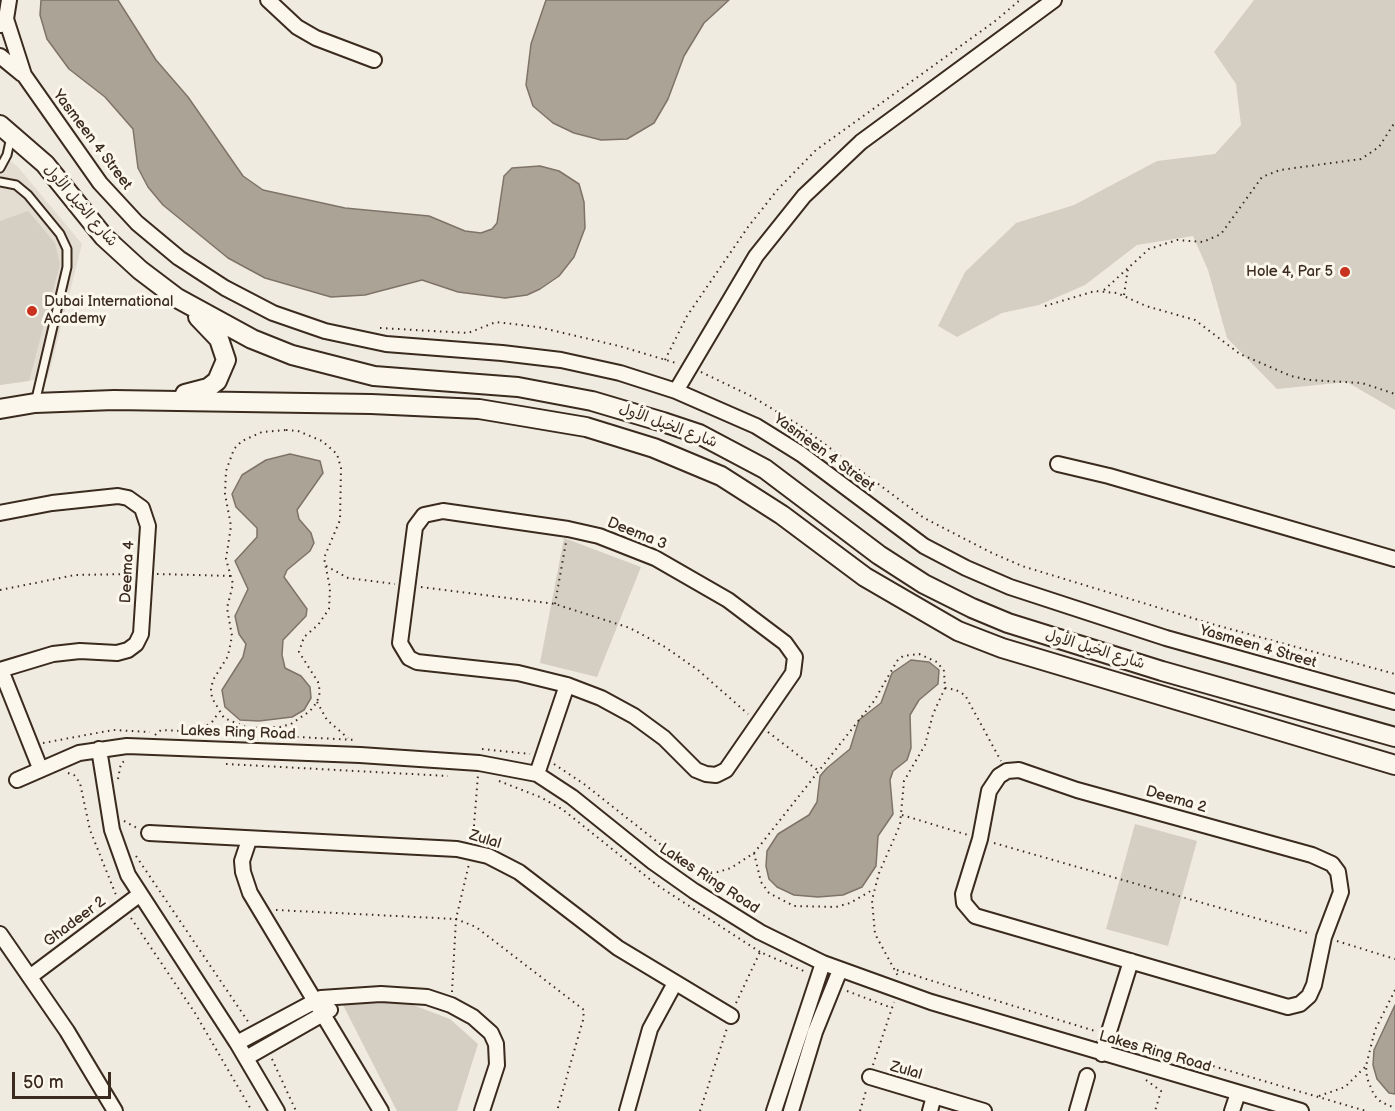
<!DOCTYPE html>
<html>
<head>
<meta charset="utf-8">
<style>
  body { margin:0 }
  #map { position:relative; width:1395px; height:1111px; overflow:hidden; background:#f0ebe0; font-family:"Balsamiq Sans",sans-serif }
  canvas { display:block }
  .scale { position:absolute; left:12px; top:1072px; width:99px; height:27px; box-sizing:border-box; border:3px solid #3b2a1e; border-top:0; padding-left:8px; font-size:18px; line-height:21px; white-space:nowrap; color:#3b2a1e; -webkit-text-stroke:4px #fbf7ec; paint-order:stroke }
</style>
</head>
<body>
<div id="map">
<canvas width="1395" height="1111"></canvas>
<div class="scale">50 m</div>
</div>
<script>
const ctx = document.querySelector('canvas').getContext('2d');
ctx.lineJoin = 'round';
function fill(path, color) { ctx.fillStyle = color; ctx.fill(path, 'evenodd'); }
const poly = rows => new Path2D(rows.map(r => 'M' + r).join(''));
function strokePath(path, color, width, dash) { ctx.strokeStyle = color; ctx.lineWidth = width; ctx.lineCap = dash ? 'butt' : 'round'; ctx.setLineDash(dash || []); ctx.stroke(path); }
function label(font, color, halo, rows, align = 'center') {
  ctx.font = font + ' "Balsamiq Sans","Playpen Sans Arabic",sans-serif'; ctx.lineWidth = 6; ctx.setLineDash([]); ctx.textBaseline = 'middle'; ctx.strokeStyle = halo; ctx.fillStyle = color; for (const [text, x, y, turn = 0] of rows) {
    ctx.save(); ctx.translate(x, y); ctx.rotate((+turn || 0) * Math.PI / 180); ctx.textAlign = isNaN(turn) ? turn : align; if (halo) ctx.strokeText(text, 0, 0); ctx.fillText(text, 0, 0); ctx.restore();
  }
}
fill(poly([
  [0,153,18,167,82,244,48,378,0,385]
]), '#e2dcd1');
fill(poly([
  [1254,0,1395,0,1395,410,1347,382,1277,389,1227,338,1208,270,1193,236,1137,245,1085,285,1039,305,1002,313,957,337,938,326,965,272,1016,223,1074,205,1157,161,1215,154,1241,125,1236,84,1214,52],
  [28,211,55,243,60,264,29,381,0,385,0,221],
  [564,538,641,567,597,677,540,663],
  [1135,824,1197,841,1168,946,1106,929],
  [405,1002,450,1019,478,1044,457,1111,397,1111,343,1005]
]), '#d5cec3');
const water = poly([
  [41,0,118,0,156,60,188,97,243,176,263,190,345,208,429,216,465,231,481,233,492,229,497,223,504,176,512,168,540,166,559,171,579,184,584,202,585,228,574,257,559,276,540,289,527,295,505,298,458,292,422,280,365,295,331,297,265,278,228,258,163,205,148,187,138,168,133,129,105,97,69,69,47,39,40,15,41,0],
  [546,0,729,0,704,23,684,56,668,99,654,123,627,139,601,140,574,133,553,123,533,106,526,85,531,44,546,0],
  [290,454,320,461,323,473,297,510,299,519,311,533,314,543,310,551,287,570,284,577,307,609,306,616,283,640,282,655,285,668,301,676,310,687,311,698,304,710,292,717,259,721,240,720,225,707,222,690,243,657,246,644,239,634,235,616,248,589,235,561,257,537,257,528,236,507,232,494,242,475,266,460,290,454],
  [911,660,929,662,939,670,938,684,919,700,910,715,911,748,907,760,893,771,890,780,893,814,878,836,876,866,862,887,843,895,818,897,794,895,777,887,769,879,766,866,767,851,778,834,809,815,817,802,820,776,827,768,850,749,859,720,881,703,892,673,911,660],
  [1395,1005,1395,1094,1389,1093,1377,1079,1373,1065,1374,1050,1395,1005]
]);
fill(water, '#aca397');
strokePath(water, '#7f7367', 1.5);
const lane = poly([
  [0,168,7,155,11,137],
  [0,182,16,185,28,195,60,234,67,249,67,267,35,403]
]);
const street = poly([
  [268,0,297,27,316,38,374,60],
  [6,19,24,75,100,183,137,223,179,258,225,288,273,313,325,331,386,344,502,353,561,360,620,373,676,391,756,426,801,454,924,546,966,568,1010,587,1166,638,1395,702],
  [1,25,6,19,9,0],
  [0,56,22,74],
  [676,391,756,256,804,196,861,142,1054,0],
  [1058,464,1109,476,1395,559],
  [443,511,568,529,599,536,655,558,728,600,785,643,795,657,793,673,726,770,716,775,706,774,696,770,664,738,634,716,601,698,567,685,518,673,417,662,409,658,400,643,415,527,424,515,443,511],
  [0,513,52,503,118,496,128,498,142,508,148,526,141,634,136,644,128,650,117,653,80,651,53,654,0,670],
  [1,670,40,768],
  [99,749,112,830,128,875,237,1043,277,1111],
  [1019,770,1077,790,1312,855,1332,864,1338,872,1341,892,1324,937,1314,985,1309,996,1300,1004,1288,1007,975,916,964,903,963,894,980,839,989,791,999,776,1007,771,1019,770],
  [537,774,567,685],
  [17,780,79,753,127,746,360,755,479,763,537,774,572,797,653,862,694,891,760,932,823,963,931,1002,1301,1111],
  [149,833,457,849,488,856,519,872,618,948,731,1016],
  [249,840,242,861,243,872,250,893,381,1111],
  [0,934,67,1031,115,1111],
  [31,976,139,895],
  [237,1043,321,998,381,994,427,997,451,1005,473,1017,491,1033,496,1044,497,1065,482,1111],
  [1102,1054,1131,961],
  [246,1058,330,1010],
  [870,1077,984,1111],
  [627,1111,650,1029,675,983],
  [774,1111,823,963],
  [791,1111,815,1032,840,970],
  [930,1111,934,1096],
  [1077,1111,1087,1076],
  [1232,1111,1238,1093]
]);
const secondary = poly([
  [0,125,45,164,104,237,140,270,177,298,252,339,292,355,374,376,518,387,592,401,663,422,699,434,765,469,879,555,924,584,972,608,1008,623,1162,671,1395,737],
  [185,394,208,388,217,381,226,360,219,339,198,317],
  [0,409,35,403,114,400,371,404,479,409,586,427,654,448,721,476,782,515,865,577,958,631,1002,648,1395,765]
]);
strokePath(lane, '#3b2a1e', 11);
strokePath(street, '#3b2a1e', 18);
strokePath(secondary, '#3b2a1e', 22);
strokePath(poly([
  [1104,290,1149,249,1177,240,1203,242,1221,234,1262,177,1280,170,1361,159,1379,147,1395,122],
  [1124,295,1128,268],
  [1045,306,1095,291,1117,293,1146,306,1195,320,1240,354,1291,376,1309,380,1362,383,1395,394],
  [380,328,468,333,496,322,538,327,619,346,676,363],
  [665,360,687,316,748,227,778,189,816,150,994,22,1020,0],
  [701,372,751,396,799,425,924,518,990,552,1022,566,1212,624,1395,674],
  [286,430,298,431,322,441,337,454,341,468,340,520,324,558,330,588,329,609,318,625,304,637,299,652,318,682,320,692,317,702,310,711,291,724,280,727,248,728,224,718,212,698,211,689,213,680,228,656,232,636,227,608,233,584,226,559,231,526,225,494,226,471,234,449,242,441,262,432,286,430],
  [326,566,348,578,395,584],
  [157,574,232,576],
  [421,587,555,604,630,628,665,647,698,670,748,714],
  [0,590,75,575,130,574],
  [555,604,566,542],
  [945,688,956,690,965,695,1001,761],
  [317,702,327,720,348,738],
  [197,732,212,722,219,712],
  [768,732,820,772],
  [155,735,161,730,356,740],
  [43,743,113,730,150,732],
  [482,749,530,754],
  [226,764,448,776],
  [554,764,584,784,684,863,695,869,718,872,731,868,754,853,874,701,897,661,903,656,919,654,937,662,944,671,945,688,933,714,925,745,904,781,900,825,879,873,872,900,875,934,898,976],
  [68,773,74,775,80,783,90,830,116,895],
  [118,779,121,763,125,761],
  [499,781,540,797,562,809,657,885,760,952],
  [902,815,968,835],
  [124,821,137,828],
  [473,838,478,775],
  [994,843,1311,934],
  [754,853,761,882,769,893,794,906,836,907,850,903,874,889],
  [136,856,249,1023],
  [276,910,456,919,476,927,584,1010,583,1020,557,1111],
  [131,918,195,1013,252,1111],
  [1337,941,1395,959],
  [897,970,1095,1031],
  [1395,990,1375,1030,1366,1066,1367,1078,1374,1095,1381,1102,1395,1108],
  [847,991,892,1008],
  [452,992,456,919,469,864],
  [736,1003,760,952,806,972],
  [1121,1039,1366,1111],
  [272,1059,296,1111],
  [873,1065,894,1002],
  [1146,1080,1161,1091,1155,1111],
  [1319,1096,1345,1087,1366,1066],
  [700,1111,727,1028],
  [860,1111,866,1091]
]), '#3b2a1e', 2, [1.5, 4.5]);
strokePath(lane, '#fbf7ec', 7);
strokePath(street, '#fbf7ec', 14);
strokePath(secondary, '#fbf7ec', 18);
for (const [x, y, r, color] of [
  [1345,272,6,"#c8321e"],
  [32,311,6,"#c8321e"]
]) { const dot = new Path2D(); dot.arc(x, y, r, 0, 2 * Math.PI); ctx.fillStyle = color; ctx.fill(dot); strokePath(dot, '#fbf7ec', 2); }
label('15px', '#3b2a1e', '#fbf7ec', [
  ["Yasmeen 4 Street",92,140,53],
  ["شارع الخيل الأول",80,206,49],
  ["شارع الخيل الأول",668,426,20],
  ["Yasmeen 4 Street",824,453,36],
  ["Deema 3",637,534,22],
  ["Deema 4",128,572,-87],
  ["Yasmeen 4 Street",1258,647,16],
  ["شارع الخيل الأول",1095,650,17],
  ["Lakes Ring Road",238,733,2],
  ["Deema 2",1176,800,16],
  ["Zulal",485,840,17],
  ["Lakes Ring Road",709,879,33],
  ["Ghadeer 2",75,922,-37],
  ["Lakes Ring Road",1155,1052,16],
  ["Zulal",906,1071,16]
]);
label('15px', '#3b2a1e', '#fbf7ec', [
  ["Hole 4, Par 5",1333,272],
  ["Dubai International",44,302,"left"],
  ["Academy",44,319,"left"]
], 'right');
</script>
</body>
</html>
